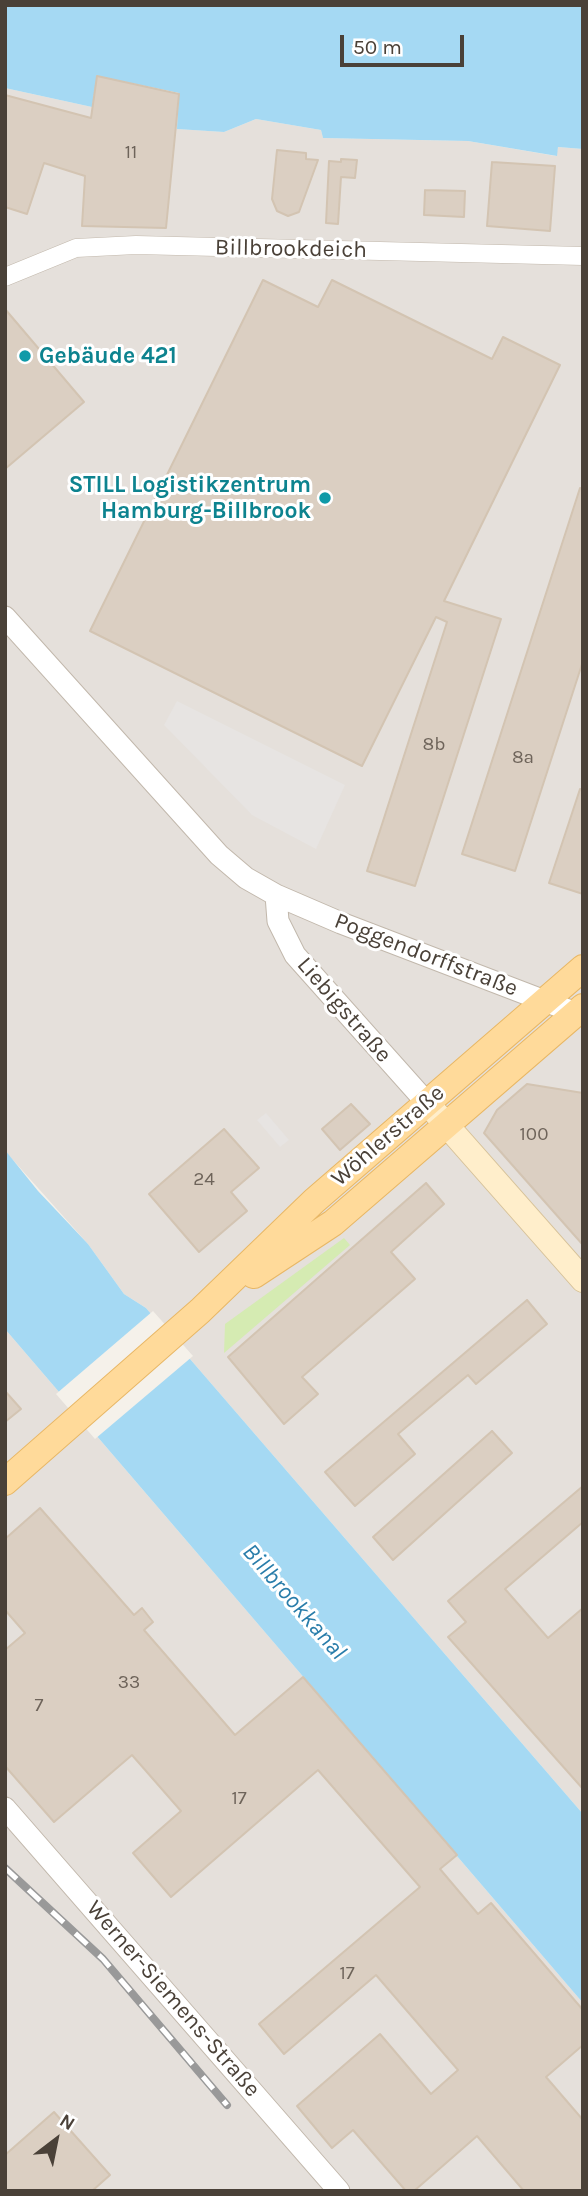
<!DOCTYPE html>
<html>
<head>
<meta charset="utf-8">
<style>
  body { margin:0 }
  #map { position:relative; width:588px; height:2196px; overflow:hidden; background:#f5f1ea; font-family:Karla,sans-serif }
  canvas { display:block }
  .frame { position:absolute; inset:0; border:7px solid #4a4138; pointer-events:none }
  .north { position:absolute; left:21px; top:2105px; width:70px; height:70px; -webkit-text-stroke:5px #fff; paint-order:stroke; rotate:32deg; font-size:19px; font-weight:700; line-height:28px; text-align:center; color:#4a4138 }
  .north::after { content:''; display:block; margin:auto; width:24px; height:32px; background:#4a4138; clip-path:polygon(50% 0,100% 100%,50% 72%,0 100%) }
  .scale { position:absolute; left:340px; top:35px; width:124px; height:32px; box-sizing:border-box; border:4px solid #4a4138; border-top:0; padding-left:9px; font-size:21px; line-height:24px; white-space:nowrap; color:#4a4138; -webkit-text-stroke:5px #fff; paint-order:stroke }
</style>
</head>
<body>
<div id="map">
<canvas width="588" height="2196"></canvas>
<div class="frame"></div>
<div class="north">N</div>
<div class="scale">50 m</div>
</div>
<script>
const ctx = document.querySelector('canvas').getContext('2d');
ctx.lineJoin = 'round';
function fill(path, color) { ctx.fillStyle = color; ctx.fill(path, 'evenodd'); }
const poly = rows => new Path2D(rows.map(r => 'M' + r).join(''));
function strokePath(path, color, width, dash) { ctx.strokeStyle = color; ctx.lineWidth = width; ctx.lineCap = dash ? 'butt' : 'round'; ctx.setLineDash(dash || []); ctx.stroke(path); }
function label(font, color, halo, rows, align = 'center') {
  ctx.font = font + ' Karla,sans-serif'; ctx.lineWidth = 6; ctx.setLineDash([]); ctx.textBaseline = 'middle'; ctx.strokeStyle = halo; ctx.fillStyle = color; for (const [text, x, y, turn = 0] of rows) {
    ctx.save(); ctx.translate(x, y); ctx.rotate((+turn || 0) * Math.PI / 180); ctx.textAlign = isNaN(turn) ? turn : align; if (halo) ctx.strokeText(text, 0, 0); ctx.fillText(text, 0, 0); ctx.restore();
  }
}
fill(poly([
  [97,76,179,94,178,129,224,132,256,119,321,130,323,138,468,141,556,156,558,147,583,149,583,1814,146,1308,124,1294,88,1244,5,1151,5,88,92,107],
  [5,1329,583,2003,583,2191,5,2191]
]), '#e5e0db');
fill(poly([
  [344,1238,350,1245,224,1353,225,1324]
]), '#d5ebb2');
fill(poly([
  [177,701,345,785,316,849,252,815,164,725],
  [266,1113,289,1140,280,1147,257,1120]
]), '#e7e4e2');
fill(poly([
  [5,5,583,5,583,149,558,147,557,156,468,141,323,138,321,130,256,119,224,132,177,129,179,93,97,76,92,107,5,88],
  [5,1150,38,1191,88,1244,124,1294,146,1308,583,1814,583,2003,5,1329]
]), '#a5d9f3');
fill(poly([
  [153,1311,193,1356,95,1439,56,1394]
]), '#f5f1ea');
const building = poly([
  [97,76,179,94,166,228,82,226,85,176,44,163,27,214,5,207,5,95,91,118,97,76],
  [277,150,306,153,306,159,318,160,299,212,288,216,277,211,272,199,277,150],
  [341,159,357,160,355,178,341,177,338,224,326,223,329,161,341,162,341,159],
  [492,162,555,166,550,231,487,226,492,162],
  [425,190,465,191,464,217,424,215,425,190],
  [263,280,318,307,332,280,492,359,503,337,560,365,444,601,501,619,415,886,367,871,447,622,436,617,362,766,90,631,263,280],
  [5,309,84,402,5,469,5,309],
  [580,488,583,489,583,661,515,871,462,854,580,488],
  [580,789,583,790,583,894,549,883,580,789],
  [527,1084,583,1093,583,1245,484,1133,497,1110,527,1084],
  [351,1104,370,1124,340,1150,322,1129,351,1104],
  [224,1129,259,1168,231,1192,247,1211,199,1252,149,1194,224,1129],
  [426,1183,444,1204,391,1252,415,1279,302,1377,318,1394,284,1424,228,1357,426,1183],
  [527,1300,547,1324,476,1384,468,1375,398,1434,415,1454,355,1506,325,1472,527,1300],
  [5,1391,21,1409,5,1422,5,1391],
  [492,1431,512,1453,393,1560,373,1537,492,1431],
  [583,1486,583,1522,505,1589,548,1638,583,1608,583,1789,448,1637,466,1622,448,1601,583,1486],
  [40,1508,134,1615,142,1608,153,1622,144,1630,235,1735,303,1677,457,1855,440,1869,478,1914,491,1903,583,2010,583,2045,546,2077,583,2120,583,2191,524,2191,477,2136,414,2191,406,2191,353,2130,332,2148,297,2106,380,2034,431,2094,458,2070,376,1975,284,2054,259,2024,420,1887,318,1770,171,1897,133,1853,181,1811,132,1755,54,1822,5,1766,5,1650,25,1633,5,1610,5,1539,40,1508],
  [54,2112,110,2175,92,2191,5,2191,5,2155,54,2112]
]);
fill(building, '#dbcfc2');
strokePath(building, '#d3c4b2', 2);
const minor = poly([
  [5,277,76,248,136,245,583,256]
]);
const tertiary = poly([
  [5,617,219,855,246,878,276,895,341,923,576,1013],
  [276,895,278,921,295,955,427,1103],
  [5,1808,339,2191]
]);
const secondary = poly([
  [427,1103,583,1280]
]);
const primary = poly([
  [254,1275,333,1223,583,1007],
  [5,1482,200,1311,314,1201,583,968]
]);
strokePath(minor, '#c2b8ac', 19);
strokePath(tertiary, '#c2b8ac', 23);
strokePath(secondary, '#d7c299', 26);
strokePath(primary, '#e8b765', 28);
strokePath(minor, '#fff', 18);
strokePath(tertiary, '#fff', 21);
strokePath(secondary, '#ffeecb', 24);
strokePath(primary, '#ffda9a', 26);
const rail = poly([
  [5,1868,103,1959,227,2105]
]);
strokePath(rail, '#999', 8);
strokePath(rail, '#fff', 5, [16]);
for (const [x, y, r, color] of [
  [25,356,7,"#0f9aa8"],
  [325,498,7,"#0f9aa8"]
]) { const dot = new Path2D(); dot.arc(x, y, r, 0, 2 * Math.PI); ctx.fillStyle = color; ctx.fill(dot); strokePath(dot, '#fff', 2.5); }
label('19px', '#6e645a', null, [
  ["11",131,153],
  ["8b",434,745],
  ["8a",523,758],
  ["100",534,1135],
  ["24",204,1180],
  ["33",129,1683],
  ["7",39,1706],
  ["17",239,1799],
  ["17",347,1974]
]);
label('23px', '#4a4138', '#fff', [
  ["Billbrookdeich",291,249,1],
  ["Poggendorffstraße",426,955,21],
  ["Liebigstraße",344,1010,49],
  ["Wöhlerstraße",388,1136,-41],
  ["Werner-Siemens-Straße",173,1999,49]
]);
label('bold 23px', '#0d838f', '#fff', [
  ["Gebäude 421",39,356],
  ["STILL Logistikzentrum",311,485,"right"],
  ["Hamburg-Billbrook",311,511,"right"]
], 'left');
label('italic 24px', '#297daa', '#fff', [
  ["Billbrookkanal",294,1602,49]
]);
</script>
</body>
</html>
